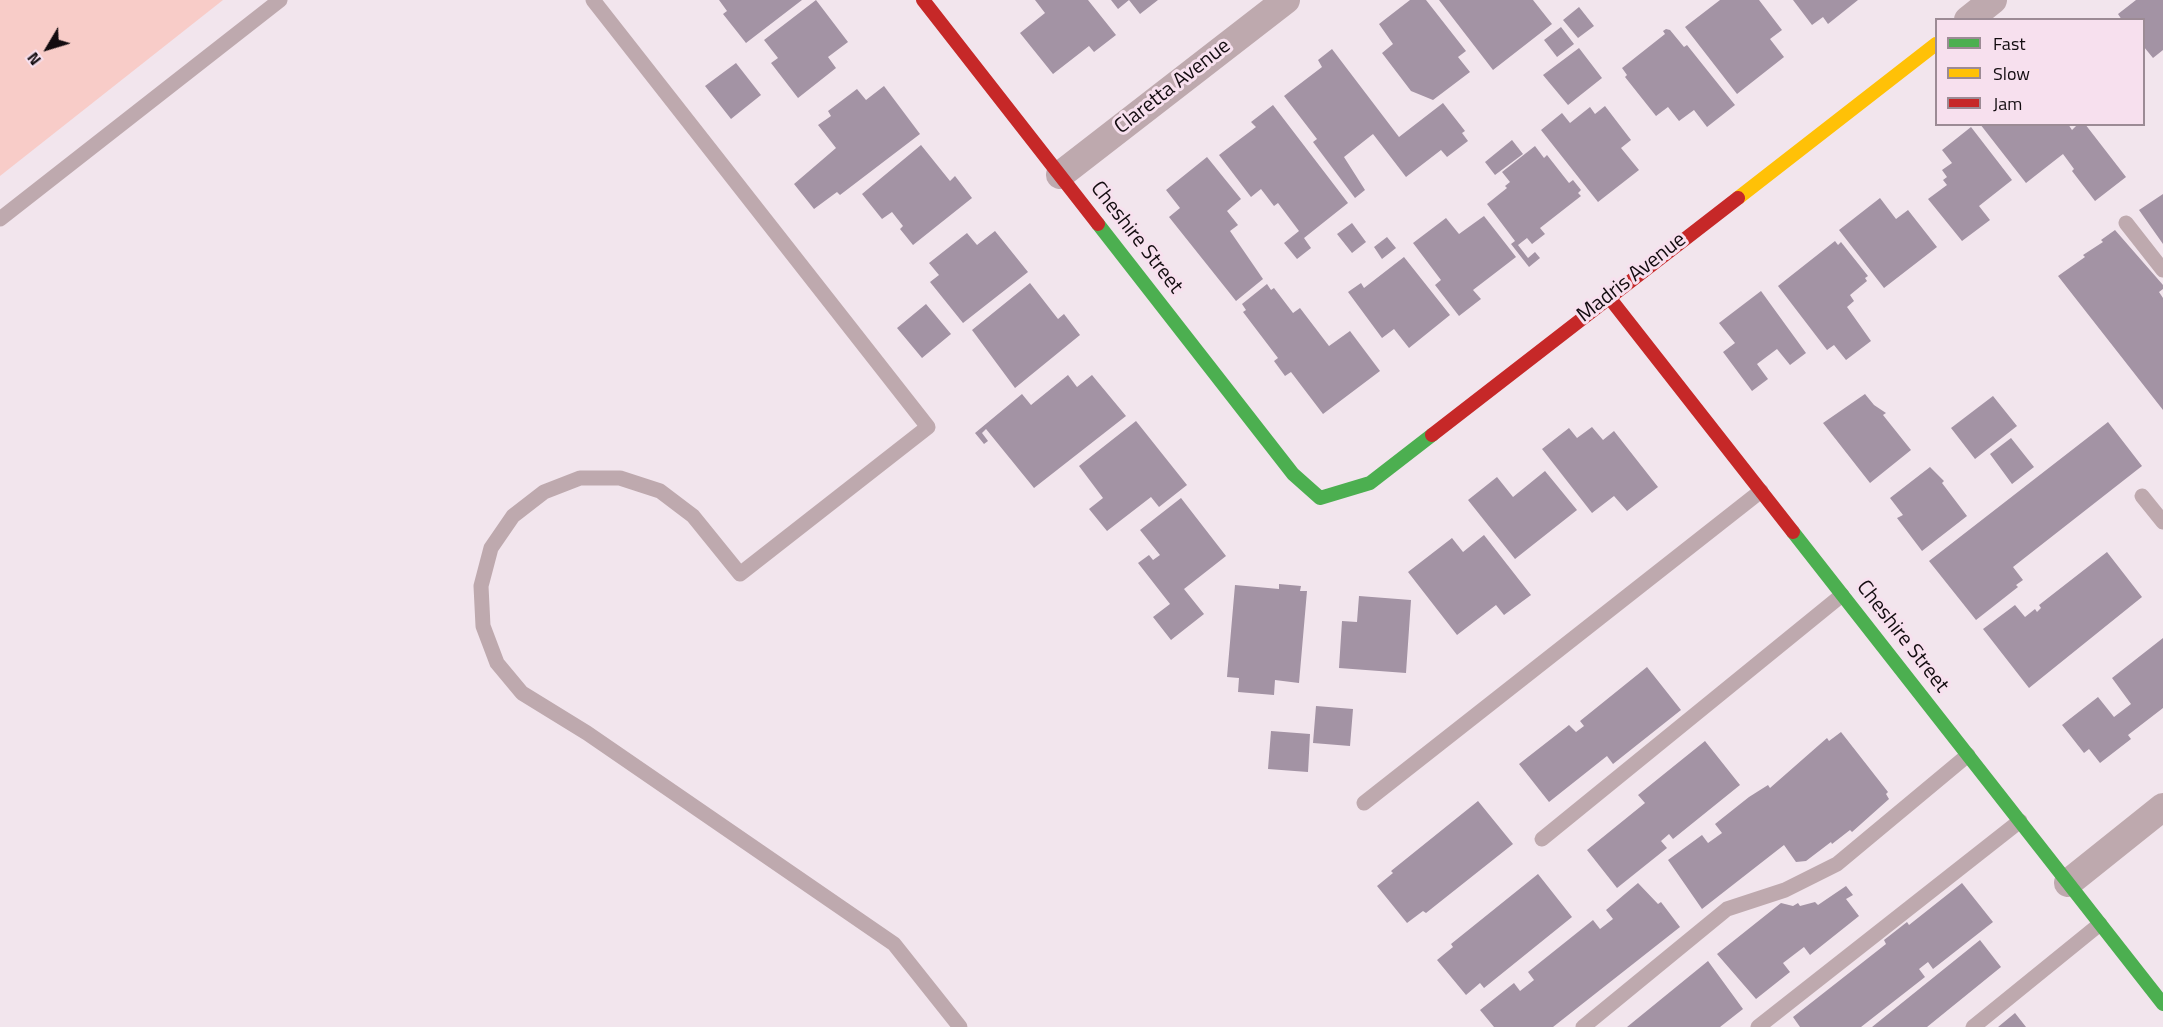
<!DOCTYPE html>
<html>
<head>
<meta charset="utf-8">
<style>
  body { margin:0 }
  #map { position:relative; width:2163px; height:1027px; overflow:hidden; background:#f2e5ed; font-family:"Titillium Web",sans-serif }
  canvas { display:block }
  .legend { position:absolute; left:1935px; top:18px; width:210px; height:108px; box-sizing:border-box; background:#f7e0ee; border:2px solid #9c8b95; margin:0; padding:8px 10px; list-style:none; font-size:18px; color:#130c10 }
  .legend li { display:flex; align-items:center; gap:12px; height:30px }
  .legend b { width:30px; border:2px solid #9c8b95 }
  .north { position:absolute; left:18px; top:18px; width:60px; height:60px; -webkit-text-stroke:4px #f7e0ee; paint-order:stroke; rotate:232deg; font-size:16px; font-weight:700; line-height:24px; text-align:center; color:#130c10 }
  .north::after { content:''; display:block; margin:auto; width:21px; height:27px; background:#130c10; clip-path:polygon(50% 0,100% 100%,50% 72%,0 100%) }
</style>
</head>
<body>
<div id="map">
<canvas width="2163" height="1027"></canvas>
<ul class="legend">
<li><b style="height:8px;background:#4caf50"></b>Fast</li>
<li><b style="height:8px;background:#ffc107"></b>Slow</li>
<li><b style="height:8px;background:#c62828"></b>Jam</li>
</ul>
<div class="north">N</div>
</div>
<script>
const ctx = document.querySelector('canvas').getContext('2d');
ctx.lineJoin = 'round';
function fill(path, color) { ctx.fillStyle = color; ctx.fill(path, 'evenodd'); }
const poly = rows => new Path2D(rows.map(r => 'M' + r).join(''));
function strokePath(path, color, width, dash) { ctx.strokeStyle = color; ctx.lineWidth = width; ctx.lineCap = dash ? 'butt' : 'round'; ctx.setLineDash(dash || []); ctx.stroke(path); }
function label(font, color, halo, rows, align = 'center') {
  ctx.font = font + ' "Titillium Web",sans-serif'; ctx.lineWidth = 6; ctx.setLineDash([]); ctx.textBaseline = 'middle'; ctx.strokeStyle = halo; ctx.fillStyle = color; for (const [text, x, y, turn = 0] of rows) {
    ctx.save(); ctx.translate(x, y); ctx.rotate((+turn || 0) * Math.PI / 180); ctx.textAlign = isNaN(turn) ? turn : align; if (halo) ctx.strokeText(text, 0, 0); ctx.fillText(text, 0, 0); ctx.restore();
  }
}
fill(poly([
  [0,0,223,0,0,176]
]), '#f8ccc8');
fill(poly([
  [719,0,802,0,746,43,723,14,727,11],
  [816,0,848,42,828,57,836,68,798,98,771,63,778,58,764,40],
  [1035,0,1088,0,1116,35,1094,52,1089,46,1053,74,1020,33,1045,13],
  [1111,0,1158,0,1140,14,1129,0,1118,9],
  [1410,0,1426,0,1466,51,1458,57,1470,72,1433,100,1411,91,1382,53,1393,44,1379,24],
  [1439,0,1533,0,1552,24,1493,70],
  [1720,0,1759,0,1782,30,1770,39,1784,57,1737,94,1685,27],
  [1793,0,1858,0,1828,24,1823,17,1812,25],
  [2136,0,2163,0,2163,50,2153,58,2144,47,2144,20,2122,20,2118,14],
  [1579,7,1594,26,1578,38,1563,20],
  [1561,27,1574,44,1557,57,1544,40],
  [1666,29,1670,30,1684,47,1687,45,1735,105,1707,127,1694,110,1679,121,1668,107,1656,116,1625,77,1627,75,1622,68,1665,34,1663,31],
  [1579,48,1602,78,1568,105,1543,75],
  [1332,49,1399,137,1443,103,1465,131,1462,133,1468,141,1447,157,1441,150,1406,177,1373,134,1344,157,1365,190,1355,198,1313,142,1317,139,1284,96,1322,67,1318,60],
  [736,63,761,95,731,119,705,86],
  [884,86,920,134,840,195,837,192,814,209,794,184,836,148,818,125,831,116,828,111,857,89,866,100],
  [1273,105,1348,203,1304,238,1311,248,1297,259,1284,243,1299,231,1278,203,1274,206,1261,189,1251,197,1219,155,1256,127,1251,122],
  [1605,106,1631,140,1621,148,1639,170,1598,202,1541,130,1562,113,1570,123,1590,107,1595,114],
  [1980,124,2068,124,2072,130,2078,124,2085,124,2126,177,2095,201,2072,171,2074,169,2063,154,2026,183],
  [1971,127,2012,180,1979,206,1990,220,1962,241,1928,199,1947,185,1943,180,1947,177,1942,170,1952,163,1942,150],
  [1512,140,1523,154,1495,175,1485,162],
  [921,145,950,181,955,176,972,198,913,245,900,229,903,226,892,212,882,219,862,194],
  [1535,146,1544,158,1547,155,1569,183,1573,180,1581,190,1578,193,1581,196,1540,228,1545,234,1532,244,1527,238,1518,245,1528,258,1535,252,1540,258,1529,267,1511,244,1515,241,1487,204,1507,188,1505,186,1510,182,1502,172],
  [1207,157,1241,199,1227,211,1238,225,1230,231,1263,279,1236,301,1169,217,1180,208,1166,190],
  [2163,194,2163,244,2139,210],
  [1880,198,1896,219,1908,210,1937,247,1884,288,1839,230],
  [1484,216,1516,257,1473,290,1481,299,1459,316,1435,285,1441,280,1413,243,1446,218,1459,234],
  [1352,223,1366,242,1352,253,1337,234],
  [2115,230,2163,285,2163,289,2159,292,2163,298,2163,410,2058,276,2085,257,2083,255,2103,242,2101,240],
  [995,231,1028,272,963,323,930,282,939,275,929,263,967,233,977,245],
  [1387,237,1396,248,1382,259,1374,247],
  [1835,241,1838,245,1841,242,1868,276,1865,278,1867,281,1850,295,1854,301,1847,307,1871,341,1846,360,1834,345,1827,350,1778,286],
  [1404,257,1450,315,1409,348,1394,329,1382,338,1348,292,1361,283,1364,288],
  [1030,283,1058,319,1064,314,1080,335,1015,388,972,330],
  [1267,284,1271,290,1274,288,1293,313,1300,308,1329,346,1350,331,1380,371,1323,414,1291,372,1285,376,1274,361,1278,358,1243,312,1246,310,1242,304],
  [1761,291,1806,353,1790,365,1777,349,1757,364,1768,379,1752,391,1723,352,1735,343,1719,323],
  [926,304,951,334,922,358,897,328],
  [1068,375,1077,387,1092,375,1126,416,1034,488,986,429,982,433,988,441,984,444,975,433,1022,394,1031,405],
  [1865,394,1874,405,1886,413,1883,415,1911,450,1870,483,1823,423],
  [1993,396,2017,426,1975,459,1951,428],
  [1136,421,1187,485,1159,507,1151,497,1107,531,1089,509,1103,498,1079,466],
  [2108,422,2142,466,2013,567,2023,580,2016,585,2018,587,1976,620,1929,561],
  [1592,427,1603,440,1614,431,1658,487,1627,511,1614,496,1592,513,1542,449,1569,428,1577,438],
  [2011,438,2034,467,2012,484,1990,454],
  [1930,467,1944,481,1942,483,1967,516,1922,551,1897,518,1903,515,1890,498],
  [1545,471,1577,510,1515,559,1468,500,1497,477,1513,497],
  [1181,498,1226,556,1184,589,1204,614,1171,640,1153,617,1170,604,1138,563,1149,555,1153,560,1160,555,1140,530],
  [1484,535,1531,595,1504,615,1496,605,1457,635,1408,572,1452,538,1463,552],
  [2107,552,2142,597,2029,688,1983,629,2015,605,2025,617,2035,609,2037,612,2041,608,2039,605],
  [1279,584,1301,586,1300,591,1307,591,1299,683,1275,680,1274,695,1238,692,1239,678,1227,677,1235,585,1279,589],
  [1359,596,1411,600,1406,673,1339,668,1342,621,1357,622],
  [2163,638,2163,708,2128,735,2131,739,2100,763,2089,749,2084,753,2062,725,2098,697,2114,717,2131,704,2112,678],
  [1647,667,1681,710,1613,764,1607,756,1549,802,1519,764,1569,725,1576,732,1584,726,1580,721],
  [1316,706,1353,709,1350,746,1313,743],
  [1271,731,1310,734,1308,772,1268,769],
  [1841,732,1888,792,1886,794,1889,799,1852,832,1850,830,1832,844,1831,842,1806,861,1796,862,1784,845,1702,909,1668,860,1702,835,1708,843,1722,833,1715,824,1749,797,1768,785,1770,788,1827,738,1829,741],
  [1705,741,1740,785,1673,839,1669,834,1661,841,1667,848,1617,888,1587,850,1645,803,1638,795],
  [1478,801,1513,844,1426,913,1423,911,1407,923,1377,886,1393,873,1391,871],
  [1538,874,1572,917,1484,988,1480,983,1466,995,1437,960,1453,947,1451,944],
  [1638,883,1658,904,1661,902,1680,927,1553,1027,1494,1027,1480,1010,1514,983,1520,991,1534,980,1528,972,1593,920,1600,929,1613,919,1606,910],
  [1962,883,1993,922,1933,969,1928,962,1919,969,1925,977,1861,1027,1800,1027,1793,1017,1886,944,1884,940,1907,922,1909,925],
  [1846,886,1853,895,1846,899,1859,916,1810,955,1804,947,1783,963,1790,972,1756,999,1717,954,1781,903,1793,906,1798,903,1800,906,1815,902,1818,905],
  [1980,940,2001,967,1927,1027,1872,1027],
  [1708,961,1743,1009,1720,1027,1627,1027],
  [2015,1013,2026,1027,1998,1027]
]), '#a393a4');
strokePath(poly([
  [593,0,928,427,740,574,693,516,660,491,620,478,580,478,544,492,513,516,491,548,481,586,483,626,497,663,522,693,587,733,894,944,960,1027],
  [0,219,280,0],
  [2126,223,2163,270],
  [2142,496,2163,522],
  [1364,803,1761,491],
  [1542,839,1842,595],
  [1583,1027,1727,909,1785,890,1837,864,1968,755],
  [1758,1027,2020,821],
  [1973,1027,2100,924]
]), '#bea9ae', 15);
strokePath(poly([
  [1968,20,1993,0],
  [1060,175,1286,0],
  [2068,883,2163,807]
]), '#bea9ae', 28);
strokePath(poly([
  [1098,224,1293,474,1320,498,1370,483,1432,435],
  [1793,532,2163,1004]
]), '#4caf50', 14);
strokePath(poly([
  [1738,198,1936,44]
]), '#ffc107', 14);
strokePath(poly([
  [923,0,1098,224],
  [1608,296,1793,532],
  [1432,435,1738,198]
]), '#c62828', 14);
label('21px', '#130c10', '#f7e0ee', [
  ["Claretta Avenue",1173,87,-38],
  ["Cheshire Street",1136,238,52],
  ["Madris Avenue",1632,278,-38],
  ["Cheshire Street",1902,637,52]
]);
</script>
</body>
</html>
